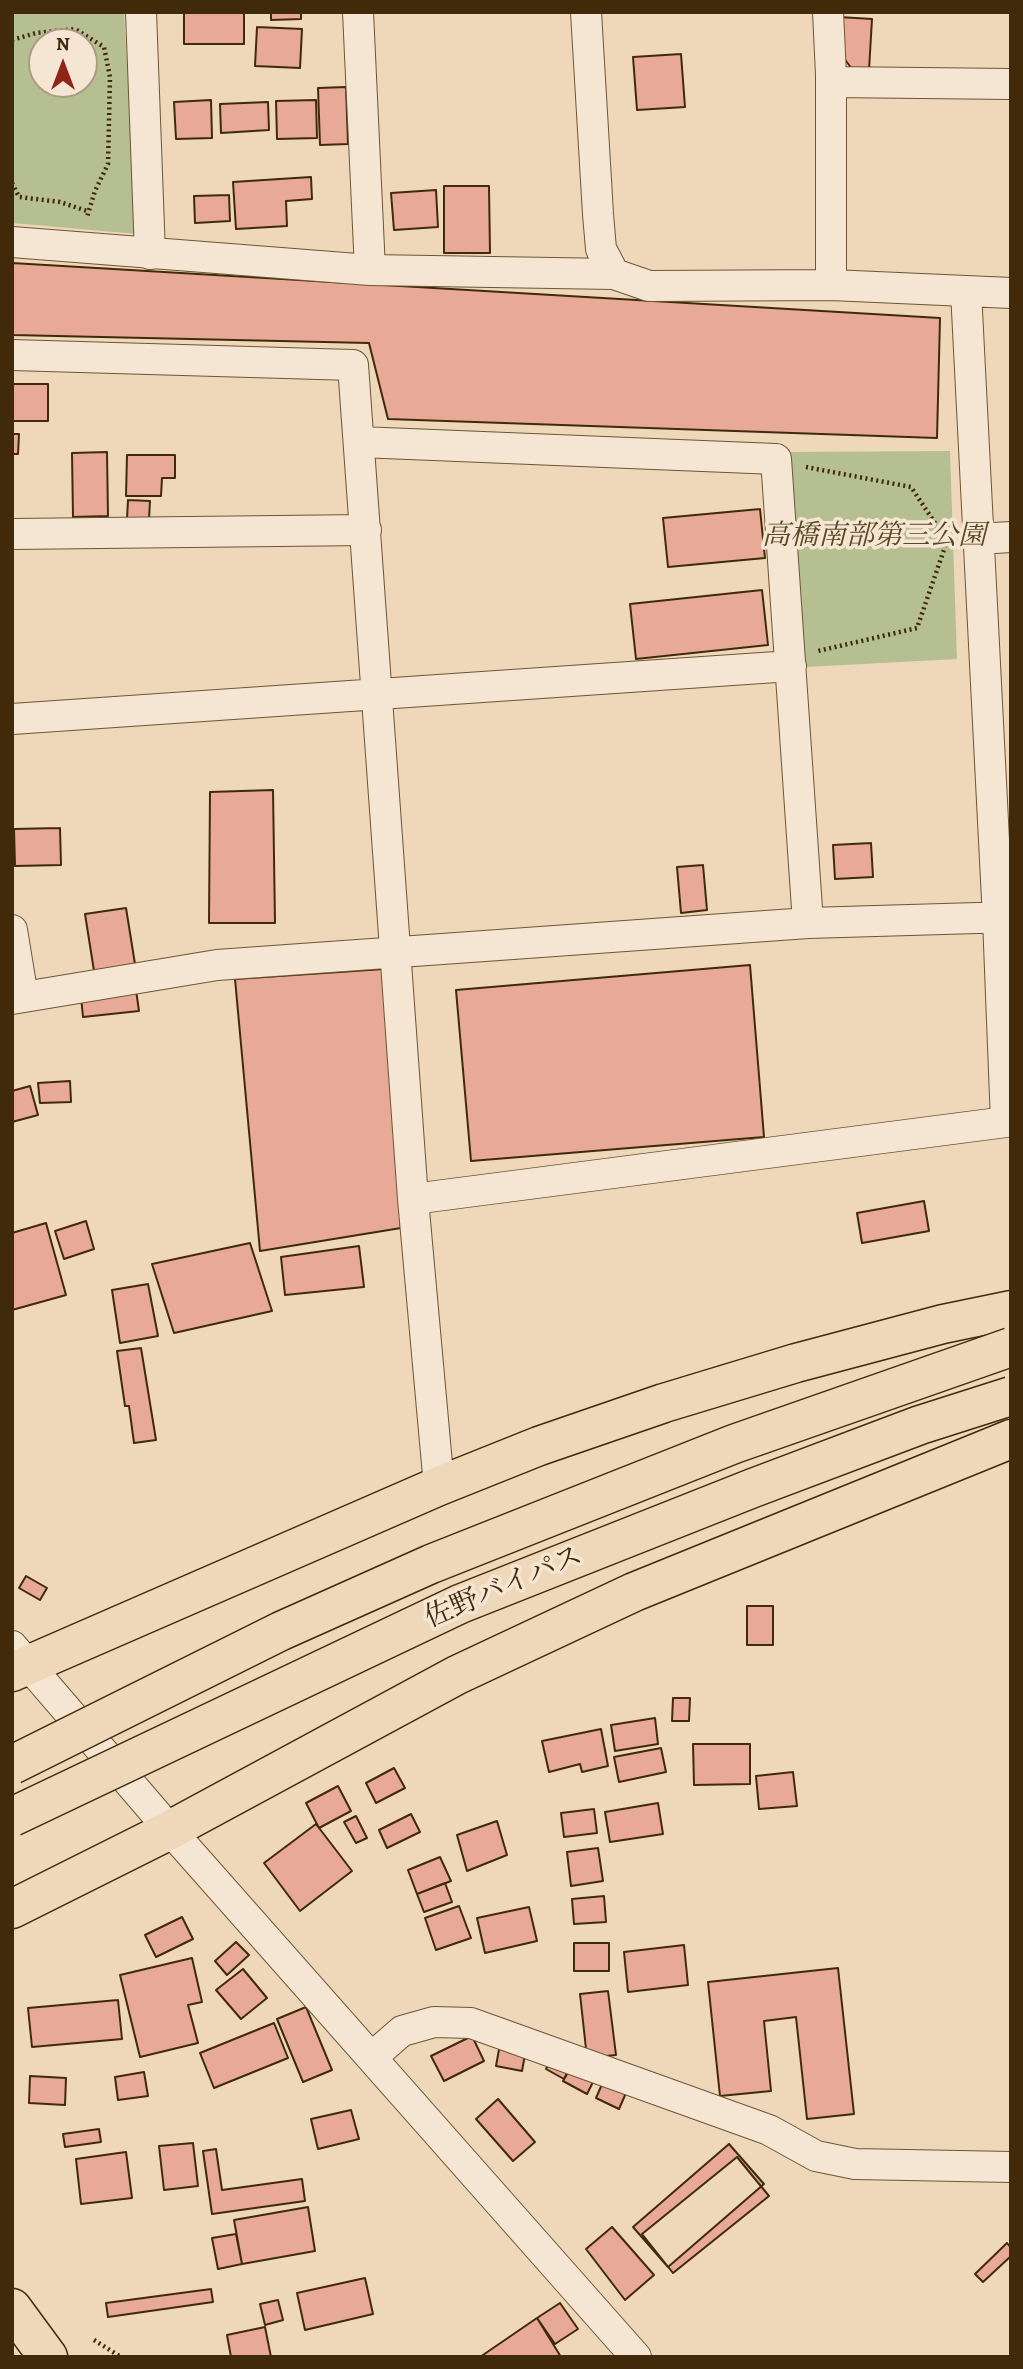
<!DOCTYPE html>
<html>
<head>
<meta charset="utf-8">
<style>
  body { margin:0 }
  #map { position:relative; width:1023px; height:2369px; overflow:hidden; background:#eed8b9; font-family:Alegreya,serif }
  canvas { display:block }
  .frame { position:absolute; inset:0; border:14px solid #402a0a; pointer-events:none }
  .north { position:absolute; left:28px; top:28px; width:70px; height:70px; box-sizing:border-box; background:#f4e6d2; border:2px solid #ac9b82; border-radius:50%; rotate:0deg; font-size:19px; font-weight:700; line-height:28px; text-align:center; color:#402a0a }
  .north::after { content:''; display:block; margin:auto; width:24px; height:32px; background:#8f2418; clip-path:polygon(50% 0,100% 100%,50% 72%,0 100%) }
</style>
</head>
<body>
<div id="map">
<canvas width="1023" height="2369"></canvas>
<div class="frame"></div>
<div class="north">N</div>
</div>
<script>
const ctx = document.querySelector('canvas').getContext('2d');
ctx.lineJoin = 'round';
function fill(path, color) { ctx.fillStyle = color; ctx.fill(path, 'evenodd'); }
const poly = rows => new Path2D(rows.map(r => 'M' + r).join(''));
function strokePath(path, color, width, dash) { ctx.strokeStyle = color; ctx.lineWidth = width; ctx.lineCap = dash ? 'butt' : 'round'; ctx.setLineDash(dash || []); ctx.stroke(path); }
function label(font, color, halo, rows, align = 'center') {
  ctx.font = font + ' Alegreya,"Noto Serif JP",serif'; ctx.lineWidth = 7; ctx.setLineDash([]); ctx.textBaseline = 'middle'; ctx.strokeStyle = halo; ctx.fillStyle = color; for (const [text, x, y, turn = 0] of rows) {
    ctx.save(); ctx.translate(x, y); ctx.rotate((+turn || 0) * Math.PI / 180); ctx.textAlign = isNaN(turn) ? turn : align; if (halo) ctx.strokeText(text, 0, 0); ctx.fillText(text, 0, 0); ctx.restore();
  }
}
fill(poly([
  [12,12,124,12,137,234,12,223],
  [42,42,84,42,84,84,42,84],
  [950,451,957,659,806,667,787,452]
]), '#b6bf91');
const building = poly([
  [184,12,244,12,244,44,184,44,184,12],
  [271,12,301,12,301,19,271,20,271,12],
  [839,17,872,19,869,70,852,69,837,49,839,17],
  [257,27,302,29,300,68,255,66,257,27],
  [681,54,685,107,637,110,633,57,681,54],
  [346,87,348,144,320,145,318,88,346,87],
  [211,100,212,138,176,139,174,102,211,100],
  [316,100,317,138,277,139,276,101,316,100],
  [268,102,269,130,221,133,220,104,268,102],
  [311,177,312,199,286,201,287,226,236,229,233,182,311,177],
  [444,186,489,186,490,253,444,253,444,186],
  [436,190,438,227,394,230,391,193,436,190],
  [229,195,230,221,195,223,194,196,229,195],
  [12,263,940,318,937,438,388,419,369,343,12,335,12,263],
  [12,384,48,384,48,421,12,421,12,384],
  [12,434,19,434,18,454,12,454,12,434],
  [107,452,108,516,73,517,72,453,107,452],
  [127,455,175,455,175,478,162,478,161,496,126,496,127,455],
  [128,500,150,501,149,519,127,519,128,500],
  [760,509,765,558,668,567,663,518,760,509],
  [762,590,768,645,636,659,630,604,762,590],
  [273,790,275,923,209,923,210,792,273,790],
  [60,828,61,865,15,866,14,829,60,828],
  [871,843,873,877,835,879,833,845,871,843],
  [703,865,707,910,681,913,677,867,703,865],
  [126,908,135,964,94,971,85,914,126,908],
  [750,965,764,1137,471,1161,456,990,750,965],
  [384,969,401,1228,260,1251,235,979,384,969],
  [136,990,139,1011,83,1017,81,997,136,990],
  [70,1081,71,1102,40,1103,38,1083,70,1081],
  [30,1086,38,1115,12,1122,12,1091,30,1086],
  [924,1201,929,1231,862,1243,857,1213,924,1201],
  [86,1221,94,1249,64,1259,55,1231,86,1221],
  [46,1223,66,1295,12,1310,12,1233,46,1223],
  [250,1243,272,1311,174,1333,152,1264,250,1243],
  [359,1246,364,1287,285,1295,281,1257,359,1246],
  [148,1284,158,1336,120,1343,112,1290,148,1284],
  [141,1348,156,1440,134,1443,129,1406,125,1406,117,1351,141,1348],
  [26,1576,47,1588,40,1600,19,1588,26,1576],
  [747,1606,773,1606,773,1645,747,1645,747,1606],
  [673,1698,690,1698,689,1721,672,1721,673,1698],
  [655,1718,658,1744,615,1751,611,1725,655,1718],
  [601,1729,608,1766,582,1772,580,1764,549,1772,542,1741,601,1729],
  [693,1744,750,1744,750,1784,694,1785,693,1744],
  [661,1748,666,1772,619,1782,614,1757,661,1748],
  [394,1768,405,1788,376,1803,366,1783,394,1768],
  [793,1772,797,1806,759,1809,756,1776,793,1772],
  [338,1786,351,1811,319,1828,306,1803,338,1786],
  [658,1803,663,1834,610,1842,605,1812,658,1803],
  [594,1809,597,1833,564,1837,561,1813,594,1809],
  [411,1814,420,1832,387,1848,379,1830,411,1814],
  [356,1816,367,1838,356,1843,344,1822,356,1816],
  [497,1821,507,1855,467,1871,457,1835,497,1821],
  [316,1824,352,1871,300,1911,264,1863,316,1824],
  [598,1848,603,1881,571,1886,567,1852,598,1848],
  [440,1857,451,1881,417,1894,408,1870,440,1857],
  [445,1883,452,1902,424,1912,417,1894,445,1883],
  [604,1896,606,1922,574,1924,572,1899,604,1896],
  [459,1906,471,1938,436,1950,425,1918,459,1906],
  [529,1907,537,1941,485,1953,477,1918,529,1907],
  [182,1917,193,1939,156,1957,145,1935,182,1917],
  [236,1942,249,1955,227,1975,215,1961,236,1942],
  [574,1943,609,1943,609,1971,574,1971,574,1943],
  [684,1945,688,1985,628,1992,624,1952,684,1945],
  [192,1958,202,2002,188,2005,198,2043,140,2057,120,1975,192,1958],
  [838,1968,854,2114,807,2119,796,2017,764,2021,771,2091,720,2096,708,1982,838,1968],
  [243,1969,267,1998,241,2019,216,1990,243,1969],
  [608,1991,616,2055,587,2058,580,1994,608,1991],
  [118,2000,122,2039,32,2047,28,2008,118,2000],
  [306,2007,332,2070,303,2082,277,2019,306,2007],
  [274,2023,288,2058,214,2088,200,2053,274,2023],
  [472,2036,484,2061,444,2081,431,2056,472,2036],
  [500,2044,526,2049,522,2071,496,2066,500,2044],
  [550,2061,568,2071,564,2079,546,2069,550,2061],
  [570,2069,593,2082,587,2094,563,2081,570,2069],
  [144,2072,148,2096,118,2100,115,2077,144,2072],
  [30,2076,66,2078,65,2105,29,2103,30,2076],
  [603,2082,626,2093,619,2109,596,2098,603,2082],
  [498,2099,535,2142,513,2161,476,2119,498,2099],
  [351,2110,359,2139,318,2149,311,2119,351,2110],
  [99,2129,101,2142,65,2147,63,2134,99,2129],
  [193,2143,198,2186,164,2190,159,2146,193,2143],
  [729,2144,764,2184,668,2267,633,2227,729,2144],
  [216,2149,222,2190,302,2179,305,2201,212,2214,203,2151,216,2149],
  [126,2152,132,2198,81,2204,76,2159,126,2152],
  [737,2157,769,2196,673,2273,642,2234,737,2157],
  [308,2207,315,2251,242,2264,234,2220,308,2207],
  [612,2227,654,2275,625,2300,586,2249,612,2227],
  [236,2234,242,2264,218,2269,212,2238,236,2234],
  [1007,2243,1011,2248,1011,2256,983,2282,975,2274,1007,2243],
  [365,2278,373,2314,305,2330,297,2293,365,2278],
  [211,2289,213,2302,108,2317,106,2303,211,2289],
  [278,2300,283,2320,265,2325,260,2304,278,2300],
  [560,2303,578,2329,555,2344,537,2318,560,2303],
  [537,2318,561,2357,480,2357,537,2318],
  [265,2327,271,2357,231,2357,227,2335,265,2327]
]);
fill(building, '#e8aa96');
strokePath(building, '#402a0a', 2);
const minor = poly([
  [141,12,150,254],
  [358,12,370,270],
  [586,12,598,214,601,249,614,274,649,286,831,285,1011,293],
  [828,12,831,75,831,285],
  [831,82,1011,84],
  [12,242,370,270,614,274],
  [12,355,353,365,413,1199,439,1486],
  [360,442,776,459,808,923],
  [12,534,366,530],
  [978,539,1011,537],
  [12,719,791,666],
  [12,930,23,997],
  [12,999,217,965,808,923,1011,917],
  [413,1199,1006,1122,998,919,966,291],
  [12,1646,170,1830,636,2357],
  [372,2057,402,2031,434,2022,471,2023,769,2130,816,2156,855,2164,1011,2167]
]);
const major = poly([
  [12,2308,48,2357]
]);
const highway = poly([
  [12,1672,439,1486,539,1446,664,1403,796,1363,943,1324,1011,1310],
  [12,1909,170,1830,457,1675,634,1592,1011,1439]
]);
strokePath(minor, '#6c5636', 32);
strokePath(major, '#402a0a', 41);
strokePath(highway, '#402a0a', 41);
strokePath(poly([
  [12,40,36,33,75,29,104,47,110,77,108,164,95,191,87,217],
  [12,183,19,197,60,202,87,211],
  [806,467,911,487,947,541,917,628,818,651],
  [94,2340,121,2357]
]), '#402a0a', 4.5, [2, 3.5]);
strokePath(minor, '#f4e6d2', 30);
strokePath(major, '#eed8b9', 38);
strokePath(highway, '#eed8b9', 38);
const highwayBridge = poly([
  [12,1765,281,1631,431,1564,734,1444,1011,1347],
  [12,1817,460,1604,753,1488,920,1425,1011,1396]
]);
strokePath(highwayBridge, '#402a0a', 41, []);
strokePath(highwayBridge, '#eed8b9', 38);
label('italic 28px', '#584825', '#f4e6d2', [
  ["高橋南部第三公園",874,537]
]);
label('28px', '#402a0a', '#f4e6d2', [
  ["佐野バイパス",504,1588,-23]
]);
</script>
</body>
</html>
